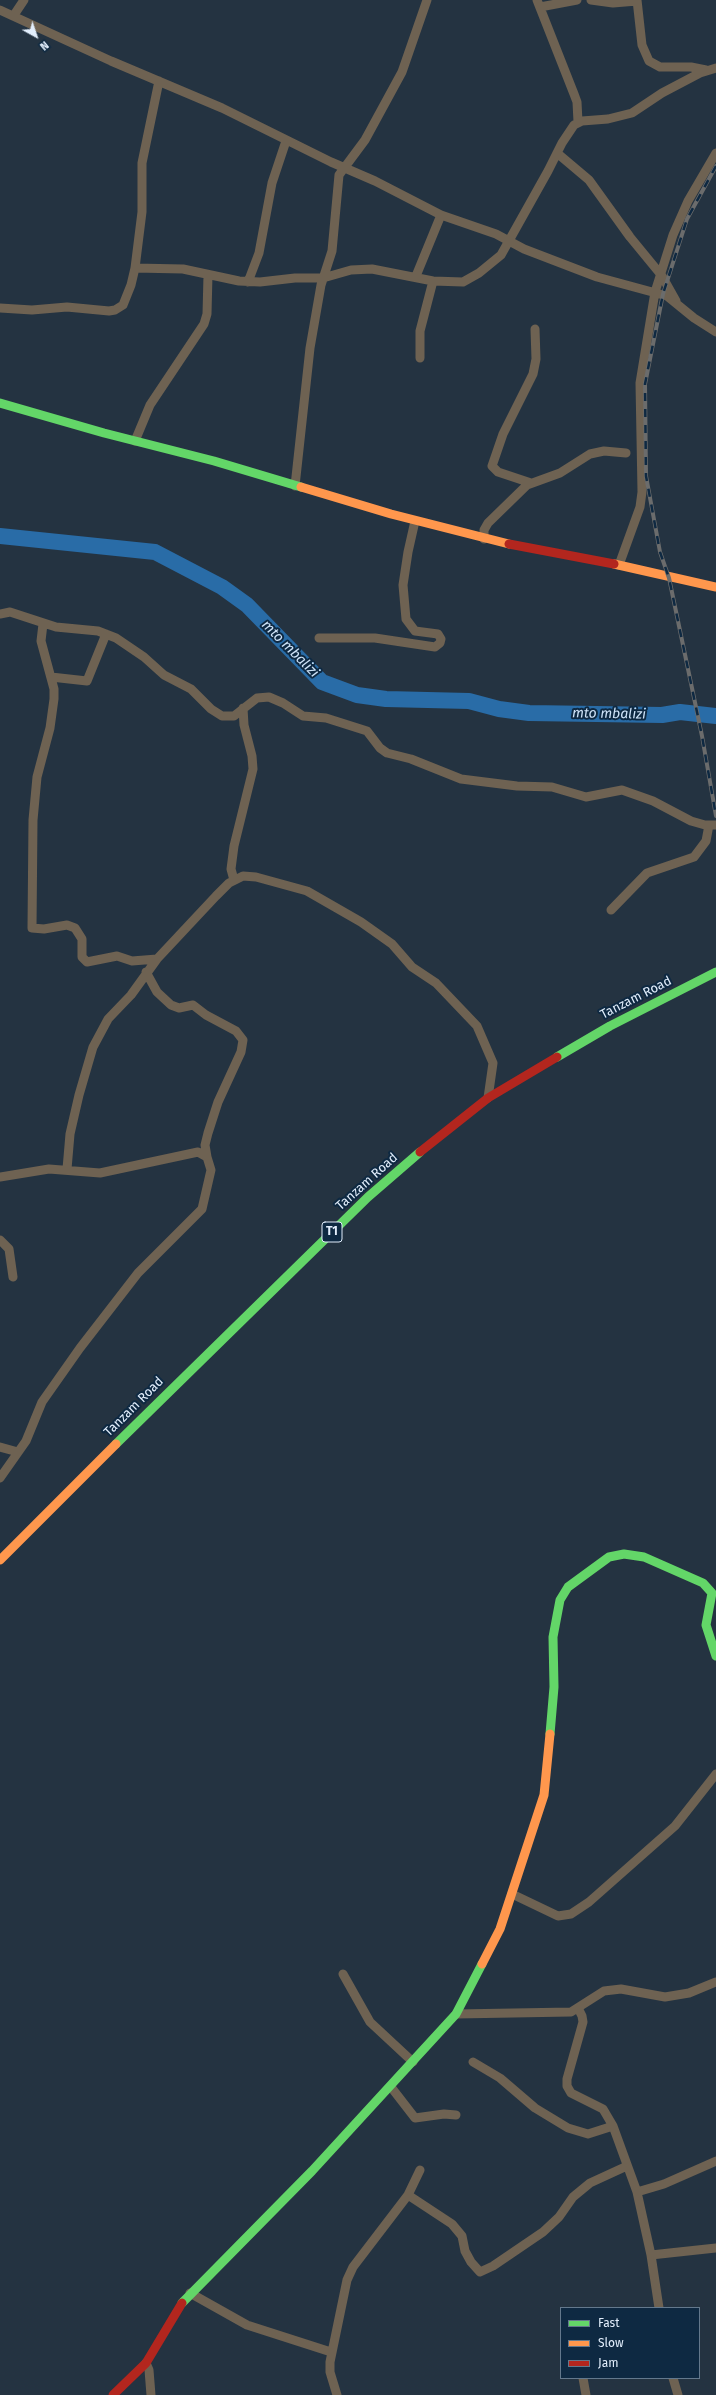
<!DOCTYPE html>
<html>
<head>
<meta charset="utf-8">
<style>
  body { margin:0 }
  #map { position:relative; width:716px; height:2395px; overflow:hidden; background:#243341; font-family:"Fira Sans",sans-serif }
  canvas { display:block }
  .legend { position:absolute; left:560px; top:2307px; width:140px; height:72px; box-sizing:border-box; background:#0e2942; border:1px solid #63788c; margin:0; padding:5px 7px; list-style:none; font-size:12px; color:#e2eefc }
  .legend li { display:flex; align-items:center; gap:8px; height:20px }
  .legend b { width:20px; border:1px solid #63788c }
  .north { position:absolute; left:16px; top:16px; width:40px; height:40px; -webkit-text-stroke:3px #0e2942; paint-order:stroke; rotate:140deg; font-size:11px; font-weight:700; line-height:16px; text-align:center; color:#e2eefc }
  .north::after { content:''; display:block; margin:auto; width:14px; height:18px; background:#e2eefc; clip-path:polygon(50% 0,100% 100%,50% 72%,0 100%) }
</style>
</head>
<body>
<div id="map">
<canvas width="716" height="2395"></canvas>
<ul class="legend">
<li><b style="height:5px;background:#63d668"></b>Fast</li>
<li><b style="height:5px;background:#ff974d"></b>Slow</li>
<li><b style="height:5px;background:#b3261e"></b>Jam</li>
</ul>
<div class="north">N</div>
</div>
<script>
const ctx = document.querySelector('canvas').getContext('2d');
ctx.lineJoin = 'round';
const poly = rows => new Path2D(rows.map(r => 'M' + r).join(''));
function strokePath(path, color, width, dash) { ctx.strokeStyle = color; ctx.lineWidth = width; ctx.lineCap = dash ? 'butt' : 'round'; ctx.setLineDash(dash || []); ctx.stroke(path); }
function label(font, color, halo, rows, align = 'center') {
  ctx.font = font + ' "Fira Sans",sans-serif'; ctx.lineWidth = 4; ctx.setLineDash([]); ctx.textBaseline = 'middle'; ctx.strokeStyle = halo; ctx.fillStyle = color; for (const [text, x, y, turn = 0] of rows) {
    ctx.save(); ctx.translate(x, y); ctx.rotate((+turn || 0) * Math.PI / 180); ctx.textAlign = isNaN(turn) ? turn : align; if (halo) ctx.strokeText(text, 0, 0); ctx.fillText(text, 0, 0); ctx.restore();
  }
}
strokePath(poly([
  [0,536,155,552,222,587,247,605,322,682,357,695,386,699,469,701,499,709,529,713,662,715,680,712,716,716]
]), '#296ca7', 16);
strokePath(poly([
  [537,0,574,94,577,102,578,122],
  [591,0,613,3,637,1],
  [637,0,642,45,649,61,660,67,691,67,706,70],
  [540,7,577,0],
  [0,10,111,61,222,108,331,162,375,181,441,215,496,234,524,249,597,277,667,296,694,318,716,332],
  [14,15,24,0],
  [557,153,589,180,630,237,662,276,676,301],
  [135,268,183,269,239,281,260,282,295,278,323,278,351,270,372,269,433,281,463,282,479,273,501,255,548,171,562,143,574,125,582,121,608,119,632,113,662,93,700,73,716,68],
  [416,276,441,215],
  [248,282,259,253,272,183,286,141],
  [0,308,32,310,67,307,109,311,115,310,123,305,131,285,135,268,142,212,142,163,159,81],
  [420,358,420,331,433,281],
  [135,441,150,405,204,324,207,314,208,275],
  [531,483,498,472,492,466,503,434,533,374,536,359,535,329],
  [295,486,310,348,321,285,332,251,339,175,365,140,402,72,427,0],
  [484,539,484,530,488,523,527,485,560,473,590,454,604,451,626,453],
  [619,565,640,507,642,492,640,383,655,292,673,235,688,201,716,153],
  [0,614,10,612,56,627,98,631,116,638,144,657,164,675,191,689,211,709,222,716,234,716,257,698,269,697,283,703,303,716,326,718,367,731,380,748,387,753,411,759,461,779,517,786,552,787,586,797,622,790,653,801,691,821,705,825,716,825],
  [43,624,41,641,54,689,54,699,50,728,37,777,33,820,32,928,44,929,67,925,75,928,82,939,82,957,87,962,117,956,132,961,157,959],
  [319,638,375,638,435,647,440,643,441,639,438,634,415,631,406,619,403,585,408,552,415,521],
  [51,677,87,681,106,634],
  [234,880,231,869,234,846,253,769,252,756,244,725,243,708],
  [611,910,647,873,694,857,706,841,709,825],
  [146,972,157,992,171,1005,179,1008,193,1005,206,1015,236,1031,243,1040,241,1052,218,1102,208,1133,205,1145,207,1157],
  [67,1169,70,1134,79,1095,93,1047,108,1019,131,995,157,959,216,896,229,883,243,876,256,877,307,891,361,922,392,944,412,967,436,983,477,1026,493,1063,488,1098],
  [0,1177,49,1169,100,1173,198,1152,207,1157,211,1170,202,1209,138,1273,80,1348,42,1402,26,1441,0,1478],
  [0,1240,9,1249,13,1277],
  [0,1447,18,1452],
  [512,1894,558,1916,571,1914,589,1902,675,1826,716,1774],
  [343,1974,370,2022,413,2062],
  [578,2008,582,2016,583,2022,567,2079,567,2086,571,2093,603,2109,613,2126,637,2192,651,2255,659,2308],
  [456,2014,571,2012,604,1991,621,1989,665,1997,689,1993,716,1982],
  [473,2062,500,2078,535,2108,568,2128,588,2134,613,2126],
  [391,2087,415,2118,444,2114,456,2115],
  [637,2192,664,2184,716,2161],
  [408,2195,452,2224,462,2236,465,2251,471,2262,480,2272,493,2266,543,2232,559,2217,573,2197,590,2183,627,2166],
  [651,2255,716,2248],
  [190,2293,247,2325,331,2352],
  [146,2363,149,2370,151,2395],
  [583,2378,586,2395],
  [673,2378,678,2395],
  [337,2395,330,2372,330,2362,347,2280,353,2267,408,2195,420,2170]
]), '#6e6252', 9);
strokePath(poly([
  [0,403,104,433,214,461,301,487],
  [557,1057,610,1026,716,972],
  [116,1444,368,1197,420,1152],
  [550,1734,554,1687,553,1637,560,1600,568,1587,609,1557,624,1554,644,1557,703,1583,712,1593,706,1625,716,1656],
  [182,2303,312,2171,456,2014,482,1964]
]), '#63d668', 9);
strokePath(poly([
  [301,487,391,514,509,544],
  [614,564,716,587],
  [0,1560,116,1444],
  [482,1964,500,1929,544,1795,550,1734]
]), '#ff974d', 9);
strokePath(poly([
  [509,544,614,564],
  [420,1152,488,1098,557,1057],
  [113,2395,146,2363,182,2303]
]), '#b3261e', 9);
const rail = poly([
  [716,166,687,219,663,294,645,384,646,476,660,552,669,578,702,736,716,816]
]);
strokePath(rail, '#6b6c6c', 4);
strokePath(rail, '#0e2942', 2.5, [8]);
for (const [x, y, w] of [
  [332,1232,20]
]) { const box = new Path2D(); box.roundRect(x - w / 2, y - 10, w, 20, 3); ctx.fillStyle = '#0e2942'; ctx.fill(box); strokePath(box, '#e2eefc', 1); }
label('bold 12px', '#e2eefc', null, [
  ["T1",332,1232]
]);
label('13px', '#e2eefc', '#0e2942', [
  ["Tanzam Road",636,998,-27],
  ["Tanzam Road",367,1182,-42],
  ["Tanzam Road",134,1407,-45]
]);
label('italic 14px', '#cee3f8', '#0e2942', [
  ["mto mbalizi",290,649,45],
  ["mto mbalizi",609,714,1]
]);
</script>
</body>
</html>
